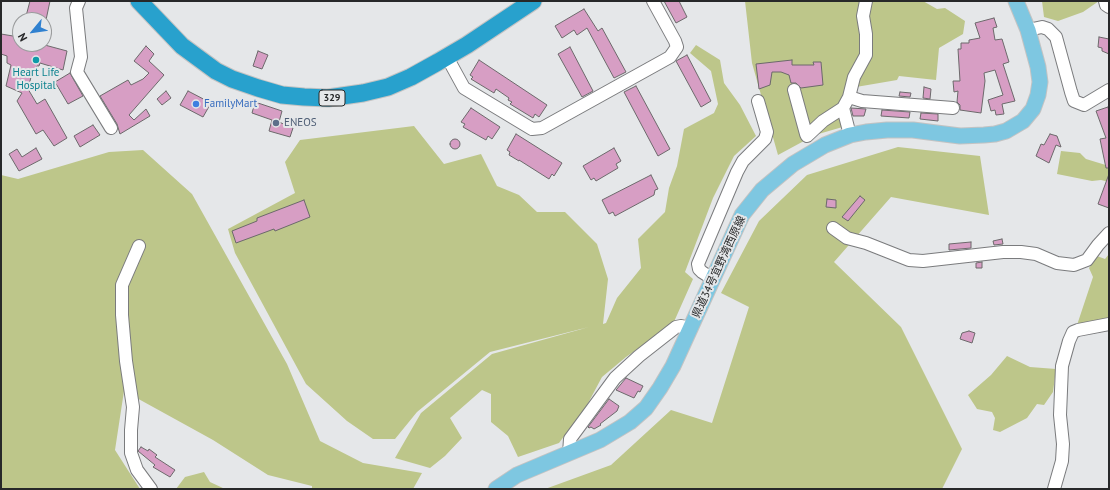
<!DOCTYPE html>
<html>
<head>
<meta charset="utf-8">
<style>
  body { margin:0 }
  #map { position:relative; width:1110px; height:490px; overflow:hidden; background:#e5e7e9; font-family:"PT Sans",sans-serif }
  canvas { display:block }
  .frame { position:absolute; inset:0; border:2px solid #272829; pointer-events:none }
  .north { position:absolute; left:12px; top:12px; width:40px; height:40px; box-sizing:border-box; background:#e5e7e9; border:1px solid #999b9c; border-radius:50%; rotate:241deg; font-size:11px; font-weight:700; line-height:16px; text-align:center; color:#272829 }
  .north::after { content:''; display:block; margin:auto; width:14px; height:18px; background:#3081d0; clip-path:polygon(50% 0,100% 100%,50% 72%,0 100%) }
</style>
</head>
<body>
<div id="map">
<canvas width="1110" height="490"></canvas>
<div class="frame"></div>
<div class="north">N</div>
</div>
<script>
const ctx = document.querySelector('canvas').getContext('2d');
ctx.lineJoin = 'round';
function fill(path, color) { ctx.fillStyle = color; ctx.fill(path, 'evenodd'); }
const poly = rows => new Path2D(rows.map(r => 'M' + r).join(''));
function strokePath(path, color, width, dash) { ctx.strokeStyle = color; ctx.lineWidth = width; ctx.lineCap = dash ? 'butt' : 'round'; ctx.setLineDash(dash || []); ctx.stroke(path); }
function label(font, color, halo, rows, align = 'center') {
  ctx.font = font + ' "PT Sans","Noto Sans JP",sans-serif'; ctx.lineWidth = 4; ctx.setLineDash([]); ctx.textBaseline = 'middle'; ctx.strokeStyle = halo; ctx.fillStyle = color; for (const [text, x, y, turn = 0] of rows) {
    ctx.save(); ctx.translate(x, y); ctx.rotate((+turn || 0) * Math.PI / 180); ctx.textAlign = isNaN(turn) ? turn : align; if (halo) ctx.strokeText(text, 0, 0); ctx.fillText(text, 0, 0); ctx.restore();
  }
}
fill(poly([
  [745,1,923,1,937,9,945,8,965,21,963,34,939,48,936,80,899,76,897,80,856,87,847,107,846,126,815,135,778,155,752,63],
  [1042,1,1099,1,1083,12,1058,21,1044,17],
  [696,45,720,60,724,83,740,105,756,136,734,156,713,198,685,272,693,279,673,324,626,357,602,377,586,407,559,443,518,457,508,436,491,422,491,394,482,390,450,418,462,438,445,456,430,468,395,458,421,413,492,354,589,327,490,352,417,412,395,439,373,439,347,421,306,384,235,253,228,229,295,193,285,162,300,140,414,126,444,164,481,154,497,186,519,195,537,212,565,212,597,244,608,279,603,324,606,323,617,298,641,268,638,239,665,212,669,188,677,166,684,129,714,113,718,104,711,71,690,53],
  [898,147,980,156,989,215,891,197,834,262,901,327,962,449,942,489,545,489,611,465,671,410,712,423,749,307,721,293,759,221,807,175],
  [143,150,192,194,287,364,320,441,363,463,422,473,413,489,312,489,312,486,268,475,213,440,124,391,115,450,140,489,1,489,1,175,18,179,109,152],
  [1061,151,1080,153,1086,159,1109,166,1109,182,1101,180,1092,181,1057,174],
  [1109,254,1109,319,1077,325,1093,277,1089,268,1097,256,1105,259],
  [1007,356,1030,367,1056,369,1053,392,1044,405,1037,404,1027,418,1000,432,993,430,995,418,992,412,977,409,968,395,991,375],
  [204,472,210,482,225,489,176,489,185,477]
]), '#bdc68a');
const building = poly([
  [30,1,50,1,46,20,25,20,30,1],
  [664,1,679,1,687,17,676,23,664,1],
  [584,9,598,31,602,28,626,72,614,78,587,28,577,35,574,30,562,38,555,26,584,9],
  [994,18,997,27,993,28,995,40,1002,39,1009,62,1003,64,1015,101,1002,104,1004,114,996,115,995,110,991,111,988,100,1003,95,995,70,984,73,985,81,981,113,960,110,960,105,957,102,958,91,954,92,953,81,960,81,958,49,961,49,961,43,969,43,969,40,980,38,975,23,994,18],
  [15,32,20,33,20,44,41,44,67,51,63,70,40,63,39,66,37,66,36,70,33,69,28,89,37,104,45,99,67,138,54,146,43,130,36,134,17,101,22,93,6,86,11,65,7,63,7,56,1,54,1,34,13,36,15,32],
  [1099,37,1109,39,1109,54,1102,51,1102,48,1098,47,1099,37],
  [146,46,154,54,149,61,164,75,129,115,134,120,146,109,150,116,120,134,117,124,100,96,128,80,131,85,143,79,149,73,134,61,146,46],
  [570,47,593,91,582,97,558,54,570,47],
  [258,51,268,55,262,69,253,66,258,51],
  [687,55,711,101,701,107,676,61,687,55],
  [479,60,547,105,539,117,535,114,533,118,510,104,512,102,508,100,509,98,496,89,494,93,471,79,473,77,470,75,479,60],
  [792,60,792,65,814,65,813,62,821,62,823,85,801,88,796,83,791,83,789,75,781,72,772,72,770,85,759,89,756,64,792,60],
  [70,73,83,96,68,104,55,82,70,73],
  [636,86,670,149,658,156,624,92,636,86],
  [924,87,931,89,930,99,923,98,924,87],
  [166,91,171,98,162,105,157,99,166,91],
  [188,91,211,103,203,117,180,105,188,91],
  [900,92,911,93,910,97,899,96,900,92],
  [255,102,282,111,279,122,293,128,290,137,269,131,272,120,252,113,255,102],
  [1108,107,1109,112,1109,168,1106,168,1100,139,1106,138,1096,111,1108,107],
  [471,108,500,127,492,139,488,136,486,140,463,127,465,124,461,122,471,108],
  [851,108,866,109,864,116,853,116,851,108],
  [882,110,910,112,909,118,881,116,882,110],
  [921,113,938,114,938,121,920,119,921,113],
  [93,125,100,135,80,147,74,136,93,125],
  [516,134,562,163,554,176,552,174,549,179,519,160,519,161,509,155,510,152,507,150,516,134],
  [1050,134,1057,136,1061,147,1056,145,1049,163,1036,156,1041,144,1044,145,1050,134],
  '450 144a5 5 0 1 1 10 0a5 5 0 1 1-10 0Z',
  [36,148,42,159,19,171,9,154,17,149,22,157,36,148],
  [614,148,621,161,616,164,618,168,596,181,594,178,591,180,583,166,614,148],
  [1109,174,1109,208,1098,204,1109,174],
  [651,175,658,189,655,190,654,195,615,216,613,212,609,214,602,200,651,175],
  [860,196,865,200,848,221,842,217,860,196],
  [827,199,836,200,836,208,826,207,827,199],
  [304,200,310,217,275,231,274,229,236,243,232,231,257,221,257,218,304,200],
  [1002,239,1003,244,994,245,993,241,1002,239],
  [971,242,971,248,949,250,949,244,971,242],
  [982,262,982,268,976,268,976,263,982,262],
  [969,331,975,333,972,343,960,339,962,333,969,331],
  [626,378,643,386,640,392,638,391,634,398,616,390,626,378],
  [609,399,619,406,617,411,600,424,601,425,594,429,591,427,589,428,588,427,609,399],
  [141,447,148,451,149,449,157,455,155,457,175,470,170,477,153,467,155,465,138,451,141,447]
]);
fill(building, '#d79ec4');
strokePath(building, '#6c696b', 1);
const minor = poly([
  [79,1,76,8,81,57,77,72,111,128],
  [1105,1,1106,5,1109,7],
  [1028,30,1042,27,1048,29,1056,37,1071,92,1074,101,1084,105,1109,90],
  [447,57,464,88,532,129,542,128,670,57,677,47,675,41,653,1],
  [794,90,806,134,807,136,823,121,843,108],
  [849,97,862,101,953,108],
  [850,135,843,108,849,97,854,77,866,55,866,34,863,16,866,1],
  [833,228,847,238,866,243,909,260,923,261,1003,252,1021,252,1036,254,1057,263,1074,265,1087,260,1098,245,1109,233],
  [139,246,122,285,122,315,126,361,133,407,131,430,131,453,137,470,151,489],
  [713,279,702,272,699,269,698,264,737,172,743,161,765,139,767,132,758,101],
  [569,453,570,439,615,378,639,356,676,327,681,326,691,328],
  [1054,489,1062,461,1063,444,1060,415,1062,366,1069,341,1073,332,1078,330,1109,324]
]);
const major = poly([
  [496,489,517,475,600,440,630,422,646,408,660,388,673,366,742,215,762,190,793,164,825,145,850,135,866,132,887,130,913,130,960,136,984,135,995,134,1006,131,1023,121,1033,109,1038,95,1040,82,1038,67,1028,30,1016,1]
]);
const highway = poly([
  [139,1,182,46,216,71,232,79,258,88,282,95,304,97,328,98,363,93,388,87,411,77,438,62,467,45,533,1]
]);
strokePath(minor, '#7a7b7d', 14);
strokePath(major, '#c3c3c3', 17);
strokePath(highway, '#c3c3c3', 19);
strokePath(minor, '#fff', 12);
strokePath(major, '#7ec7e1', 15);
strokePath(highway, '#28a1cd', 17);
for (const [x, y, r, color] of [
  [36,60,4,"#0f9aa8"],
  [196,104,4,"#3f7fe0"],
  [276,123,4,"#5c6f8a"]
]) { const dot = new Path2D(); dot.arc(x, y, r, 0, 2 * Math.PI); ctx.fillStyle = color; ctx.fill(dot); strokePath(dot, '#e5e7e9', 1.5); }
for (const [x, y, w] of [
  [332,98,26]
]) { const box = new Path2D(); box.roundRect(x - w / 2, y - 8, w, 16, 3); ctx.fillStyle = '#e5e7e9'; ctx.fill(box); strokePath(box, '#272829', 1); }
label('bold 10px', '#272829', null, [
  ["329",332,98]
]);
label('11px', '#0d838f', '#e5e7e9', [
  ["Heart Life",36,73],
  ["Hospital",36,86]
]);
label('11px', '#366cbe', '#e5e7e9', [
  ["FamilyMart",204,104]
], 'left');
label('11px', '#4e5e75', '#e5e7e9', [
  ["ENEOS",284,123]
], 'left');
label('11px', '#272829', '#e5e7e9', [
  ["県道34号宜野湾西原線",719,267,-65]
]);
</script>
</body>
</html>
